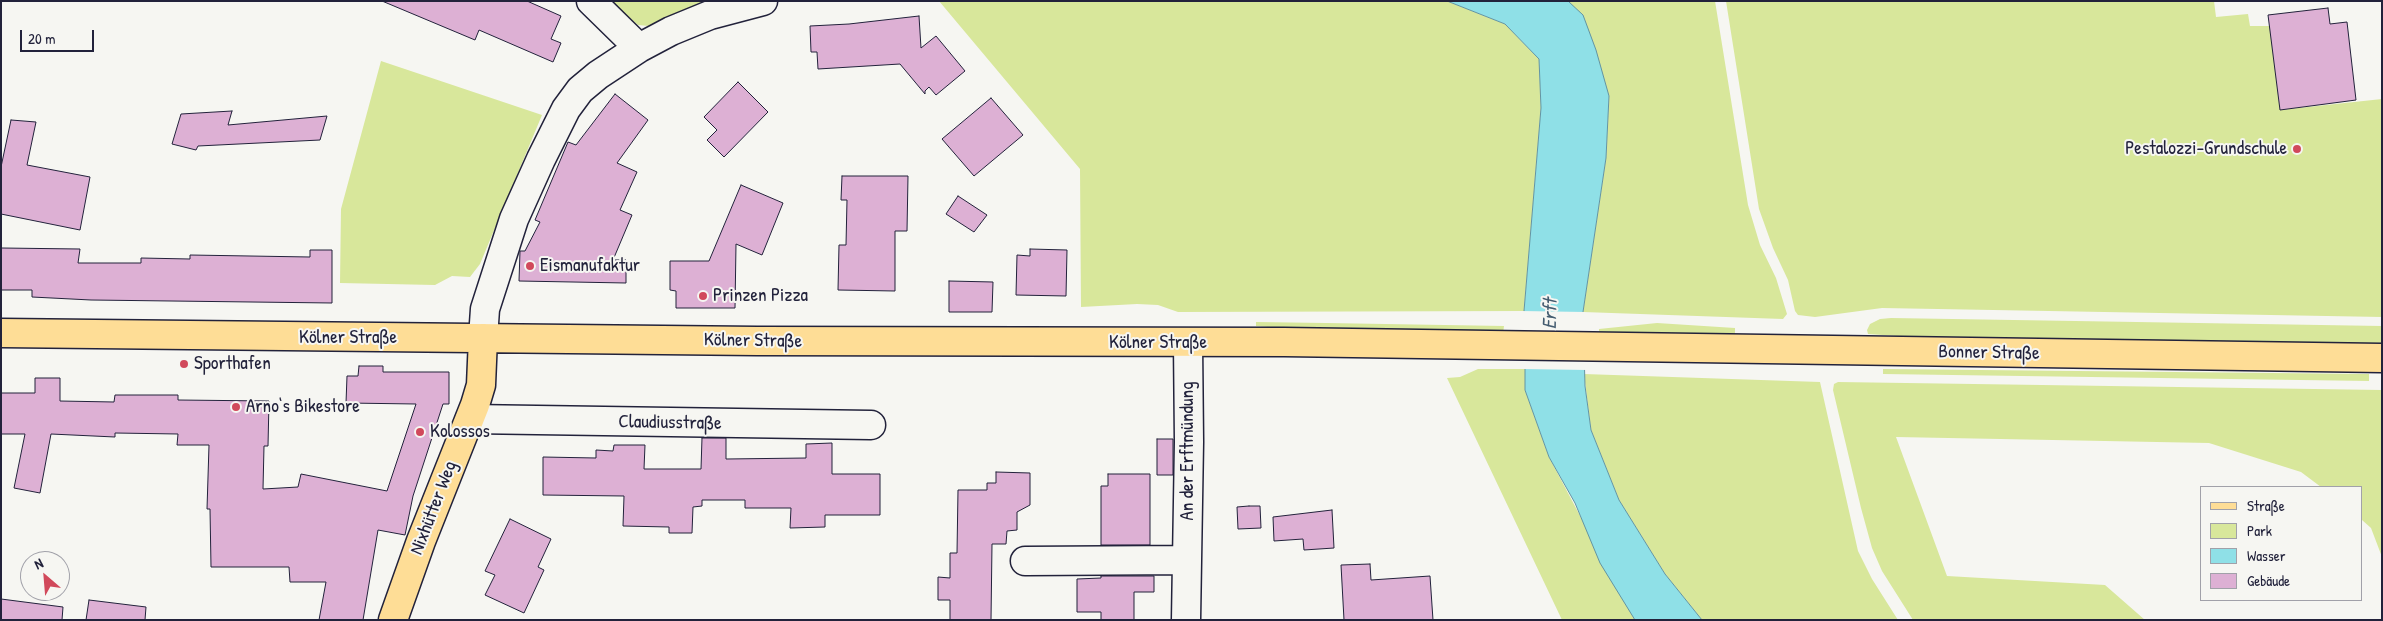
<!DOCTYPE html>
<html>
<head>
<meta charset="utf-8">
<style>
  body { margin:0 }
  #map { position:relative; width:2383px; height:621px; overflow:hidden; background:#f6f6f2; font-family:"Patrick Hand",sans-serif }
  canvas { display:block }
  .frame { position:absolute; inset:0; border:2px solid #22223b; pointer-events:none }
  .legend { position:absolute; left:2200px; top:486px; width:162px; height:115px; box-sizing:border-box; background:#f6f6f2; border:1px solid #a1a1a9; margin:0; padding:6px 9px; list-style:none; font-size:15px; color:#22223b }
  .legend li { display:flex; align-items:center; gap:10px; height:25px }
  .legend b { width:25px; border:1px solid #a1a1a9 }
  .north { position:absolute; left:20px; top:551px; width:50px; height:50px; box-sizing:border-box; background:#f6f6f2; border:1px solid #a1a1a9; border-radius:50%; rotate:333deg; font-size:14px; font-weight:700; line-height:20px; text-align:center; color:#22223b }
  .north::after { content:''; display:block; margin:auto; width:18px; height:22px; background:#d1495b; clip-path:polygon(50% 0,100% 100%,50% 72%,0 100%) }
  .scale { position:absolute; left:20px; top:30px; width:74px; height:22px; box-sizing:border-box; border:2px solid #22223b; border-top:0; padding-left:6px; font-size:15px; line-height:18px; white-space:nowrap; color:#22223b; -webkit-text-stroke:4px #f6f6f2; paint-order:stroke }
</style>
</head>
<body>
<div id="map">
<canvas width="2383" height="621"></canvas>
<div class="frame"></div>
<ul class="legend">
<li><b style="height:6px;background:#fedd96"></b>Straße</li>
<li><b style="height:14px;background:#d8e79b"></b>Park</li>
<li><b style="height:14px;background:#8fe0e7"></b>Wasser</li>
<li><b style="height:14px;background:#ddb0d4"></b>Gebäude</li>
</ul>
<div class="north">N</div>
<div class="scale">20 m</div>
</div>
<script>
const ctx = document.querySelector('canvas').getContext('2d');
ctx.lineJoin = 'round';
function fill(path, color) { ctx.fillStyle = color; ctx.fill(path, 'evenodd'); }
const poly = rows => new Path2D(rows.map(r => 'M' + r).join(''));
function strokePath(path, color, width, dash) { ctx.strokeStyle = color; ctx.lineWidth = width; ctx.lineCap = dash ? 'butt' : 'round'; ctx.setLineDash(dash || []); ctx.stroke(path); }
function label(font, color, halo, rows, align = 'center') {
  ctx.font = font + ' "Patrick Hand",sans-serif'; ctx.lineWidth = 4; ctx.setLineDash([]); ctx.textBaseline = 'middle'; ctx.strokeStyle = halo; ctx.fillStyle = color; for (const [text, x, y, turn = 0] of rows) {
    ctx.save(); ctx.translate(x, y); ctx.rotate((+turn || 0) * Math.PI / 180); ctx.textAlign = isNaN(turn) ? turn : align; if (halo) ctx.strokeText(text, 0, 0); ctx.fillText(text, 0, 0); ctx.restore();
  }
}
fill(poly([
  [610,1,712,1,649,26,638,25],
  [939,1,1447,1,1505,24,1539,59,1541,108,1524,311,1178,312,1158,305,1137,304,1081,307,1080,169],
  [1568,1,1715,1,1748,205,1760,245,1776,278,1787,314,1783,319,1583,312,1606,158,1609,96],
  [1726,1,2214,1,2216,17,2248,14,2250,26,2270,26,2280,110,2382,99,2382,317,1882,308,1815,317,1798,315,1795,311,1788,280,1773,248,1759,209],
  [381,61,542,115,480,264,470,277,452,276,435,285,340,283,341,209],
  [1891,318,2382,326,2382,345,1941,339,1868,334,1867,330,1870,324,1880,319],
  [1256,322,1326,323,1504,326,1503,334,1292,329,1256,326],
  [1657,323,1735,328,1735,336,1599,335,1599,329],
  [1478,369,1525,369,1525,390,1549,457,1635,620,1562,620,1447,378,1460,377],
  [1883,369,2369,374,2369,381,1883,374],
  [1584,374,1820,382,1858,551,1872,579,1898,620,1702,620,1665,574,1619,500,1591,430],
  [1838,382,2382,390,2382,557,2371,528,2362,520,2362,487,2321,487,2301,472,2209,443,1896,437,1947,576,2105,585,2145,620,1913,620,1882,571,1872,548,1861,508,1833,390,1834,384]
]), '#d8e79b');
const water = poly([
  [1447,1,1568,1,1583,15,1596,50,1609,96,1606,158,1583,312,1585,386,1591,430,1619,500,1665,574,1702,620,1635,620,1600,563,1575,503,1549,457,1525,390,1525,369,1524,311,1541,108,1539,59,1505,24,1447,1]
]);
fill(water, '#8fe0e7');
strokePath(water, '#6394a2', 1);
fill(poly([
  [1521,311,1585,312,1587,370,1522,369]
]), '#f6f6f2');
const building = poly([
  [382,1,527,1,561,16,551,39,561,43,553,62,479,30,475,40,382,1],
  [2328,8,2330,24,2347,22,2356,100,2280,110,2268,15,2328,8],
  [919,16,921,48,936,36,965,71,936,95,929,87,925,91,925,94,900,64,818,69,817,52,811,52,810,26,849,24,919,16],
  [738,82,768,112,724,157,707,140,717,130,704,117,738,82],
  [615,94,648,120,617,163,637,172,620,210,632,215,613,260,626,260,626,283,519,281,520,251,525,251,540,222,535,220,568,142,576,145,615,94],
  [991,98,1023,135,974,176,942,139,991,98],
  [232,111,228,125,327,116,320,140,198,146,196,150,172,144,181,114,232,111],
  [11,120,36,122,27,165,90,177,80,230,1,214,1,167,11,120],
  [842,176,908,176,907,231,895,231,895,291,838,290,839,245,846,245,847,200,841,200,842,176],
  [741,185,783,203,762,255,736,244,735,308,676,308,676,291,670,290,670,261,709,261,741,185],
  [958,196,987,215,974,232,946,214,958,196],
  [1,248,80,249,78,263,141,263,141,258,190,259,190,255,310,257,310,250,332,250,332,303,91,300,32,297,32,290,1,290,1,248],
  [1030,249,1067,250,1066,296,1016,295,1017,255,1030,256,1030,249],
  [949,281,993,282,992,312,949,312,949,281],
  [359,366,383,366,383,372,449,372,449,404,443,404,413,496,405,535,378,530,363,620,319,620,326,582,290,582,289,567,211,567,210,509,207,509,209,445,177,445,178,434,115,433,115,437,51,434,40,493,14,488,25,434,1,434,1,393,35,393,35,378,60,378,60,401,114,402,115,395,178,395,178,400,269,401,268,446,264,446,263,489,298,487,301,474,387,491,416,404,346,403,347,376,358,376,359,366],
  [702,438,726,438,726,459,806,458,806,444,832,443,832,474,880,474,880,515,825,515,825,527,790,528,791,508,745,508,745,500,702,500,702,506,693,507,692,533,669,533,669,527,623,526,624,496,543,495,543,457,596,458,596,450,613,451,614,445,645,445,644,469,701,469,702,438],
  [1157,439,1173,439,1173,475,1157,475,1157,439],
  [996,472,1030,473,1030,505,1017,512,1017,530,1007,531,1006,544,992,544,991,620,950,620,950,600,938,600,938,577,950,578,950,553,957,553,958,490,987,490,987,483,996,483,996,472],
  [1108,474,1150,474,1150,545,1101,545,1101,486,1108,486,1108,474],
  [1249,506,1260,506,1261,528,1238,529,1237,507,1249,506],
  [1332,510,1334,548,1304,550,1303,539,1274,541,1273,517,1332,510],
  [510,519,551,539,538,567,544,570,524,613,485,595,495,575,485,571,510,519],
  [1370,564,1371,580,1430,576,1433,620,1344,620,1341,565,1370,564],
  [1101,576,1154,576,1154,592,1134,592,1134,620,1101,620,1101,612,1077,612,1077,579,1101,578,1101,576],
  [1,599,63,607,62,620,1,620,1,599],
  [89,600,146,607,145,620,86,620,89,600]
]);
fill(building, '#ddb0d4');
strokePath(building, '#22223b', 1);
const minor = poly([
  [591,1,639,48],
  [483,338,485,309,514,219,541,159,566,109,580,90,598,75,639,48,671,31,710,15,763,1],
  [470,419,871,425],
  [1025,561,1187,560],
  [1186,620,1189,442,1188,343]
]);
const major = poly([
  [1,333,757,341,1284,342,2382,358],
  [393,620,421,541,475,405,481,385,483,338]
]);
strokePath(minor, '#22223b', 31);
strokePath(major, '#22223b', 31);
strokePath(minor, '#f6f6f2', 28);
strokePath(major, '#fedd96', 28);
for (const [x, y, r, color] of [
  [2297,149,5,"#d1495b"],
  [530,266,5,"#d1495b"],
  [703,296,5,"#d1495b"],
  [184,364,5,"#d1495b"],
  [236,407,5,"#d1495b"],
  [420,432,5,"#d1495b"]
]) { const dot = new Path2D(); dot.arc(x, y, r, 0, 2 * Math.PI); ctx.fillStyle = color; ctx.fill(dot); strokePath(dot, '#f6f6f2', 2); }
label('19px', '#22223b', '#f6f6f2', [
  ["Pestalozzi-Grundschule",2287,149,"right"],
  ["Eismanufaktur",540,266],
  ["Prinzen Pizza",713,296],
  ["Sporthafen",194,364],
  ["Arno‘s Bikestore",246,407],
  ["Kolossos",430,432]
], 'left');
label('19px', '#22223b', '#f6f6f2', [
  ["Kölner Straße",348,338],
  ["Kölner Straße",753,341,1],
  ["Kölner Straße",1158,343],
  ["Bonner Straße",1989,353,1],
  ["Claudiusstraße",670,423,1],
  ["An der Erftmündung",1188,451,-90],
  ["Nixhütter Weg",434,508,-69]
]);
label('italic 20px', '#435b6f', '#f6f6f2', [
  ["Erft",1551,314,-88]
]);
</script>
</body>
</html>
